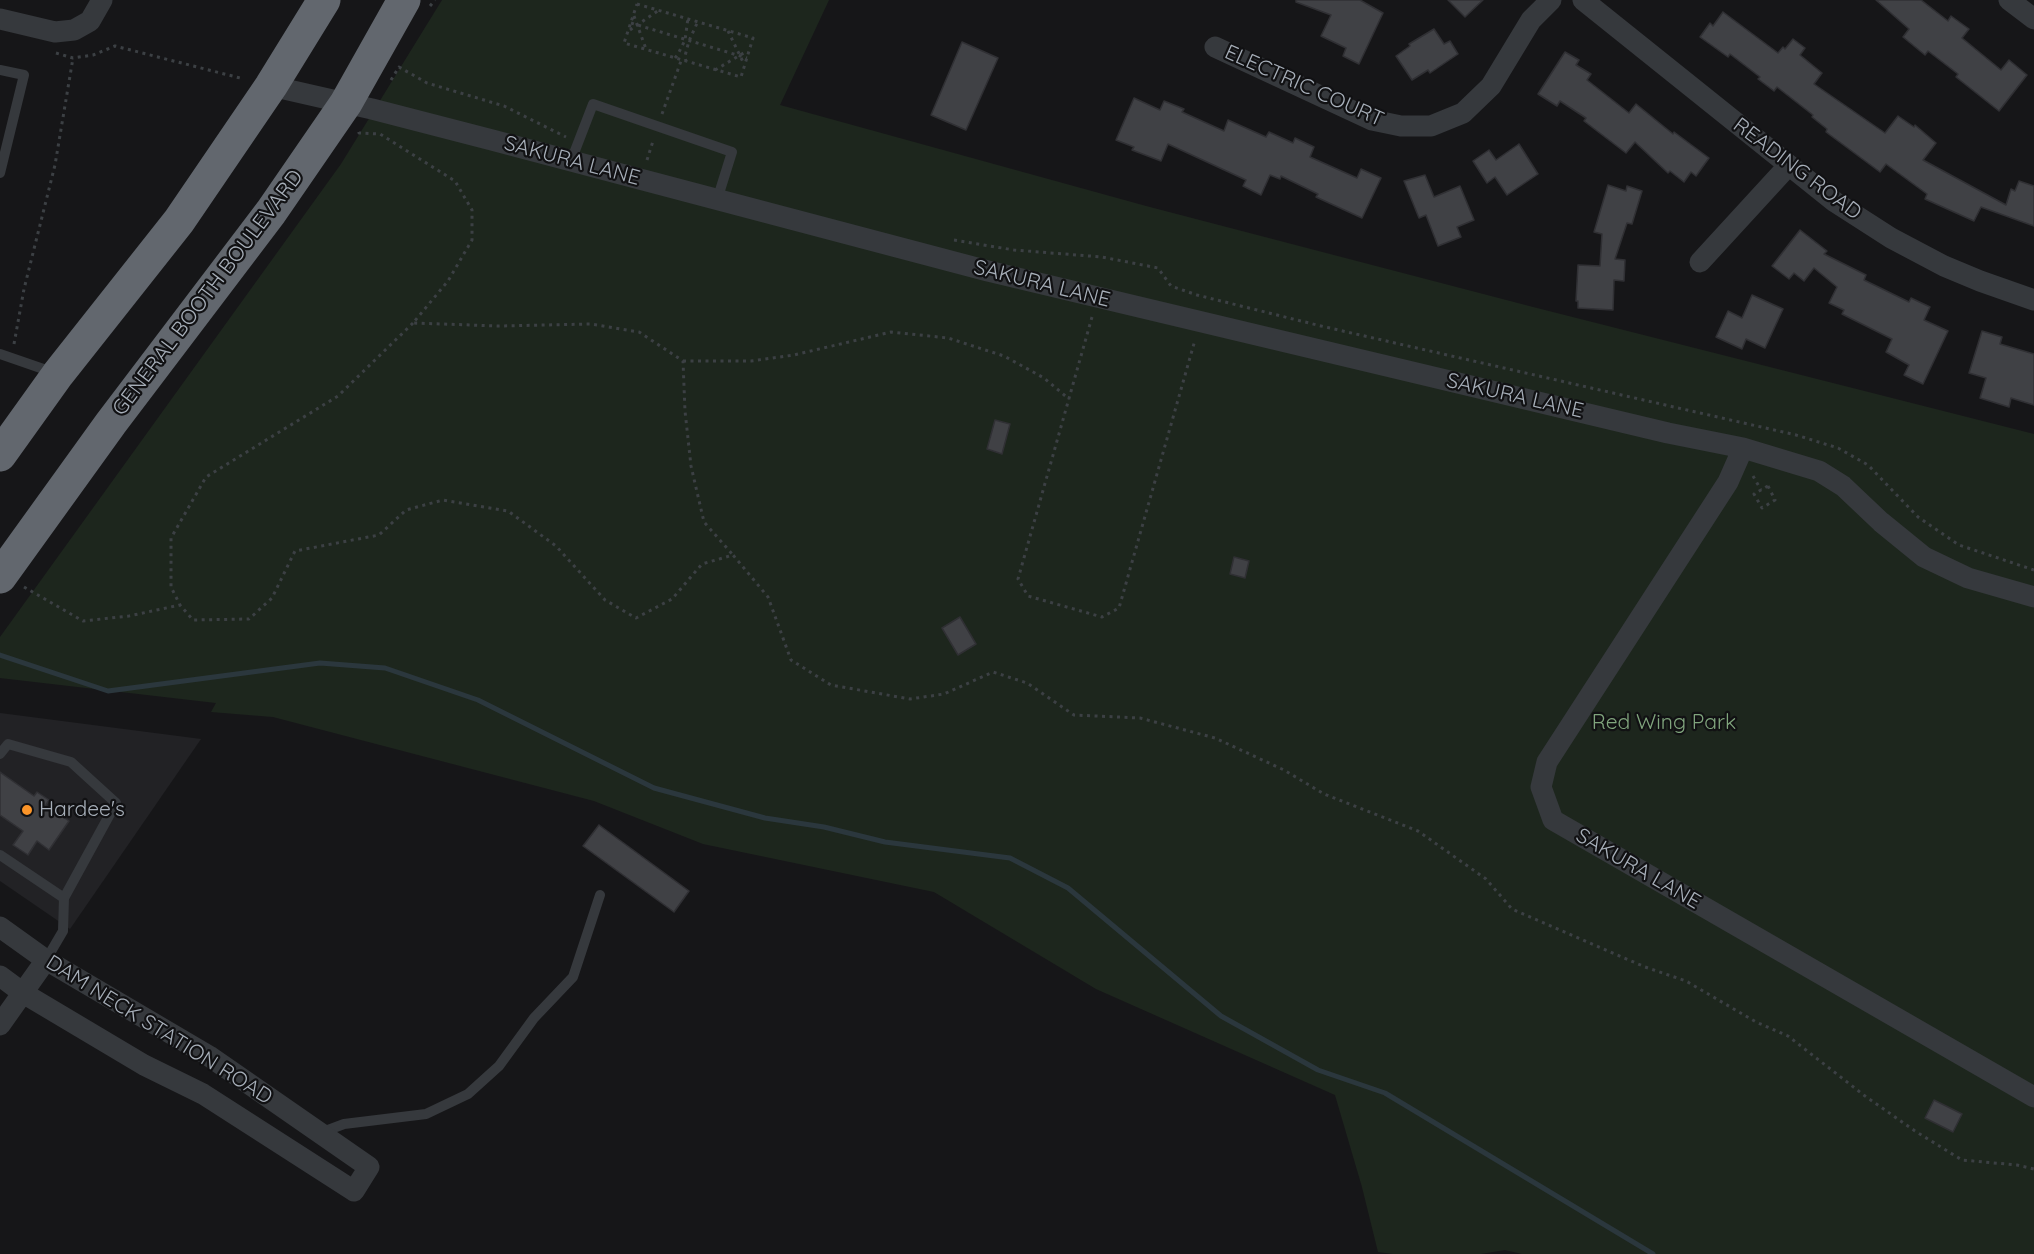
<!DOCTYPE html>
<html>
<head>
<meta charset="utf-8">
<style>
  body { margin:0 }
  canvas { display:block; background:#161618 }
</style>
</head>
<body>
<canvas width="2034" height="1254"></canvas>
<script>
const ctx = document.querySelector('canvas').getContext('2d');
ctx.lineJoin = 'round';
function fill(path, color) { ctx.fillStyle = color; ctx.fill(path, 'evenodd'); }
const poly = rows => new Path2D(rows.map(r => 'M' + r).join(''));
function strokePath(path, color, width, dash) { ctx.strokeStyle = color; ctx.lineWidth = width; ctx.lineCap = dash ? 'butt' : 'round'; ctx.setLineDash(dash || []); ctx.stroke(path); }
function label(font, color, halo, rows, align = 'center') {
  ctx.font = font + ' Quicksand,sans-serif'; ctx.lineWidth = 4.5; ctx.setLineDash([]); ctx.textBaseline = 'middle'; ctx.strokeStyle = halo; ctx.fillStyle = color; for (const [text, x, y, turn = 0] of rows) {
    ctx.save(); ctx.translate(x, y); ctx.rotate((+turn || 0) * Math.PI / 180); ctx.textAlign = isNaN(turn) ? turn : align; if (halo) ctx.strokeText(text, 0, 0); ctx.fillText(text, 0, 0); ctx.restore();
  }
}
fill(poly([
  [0,713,201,739,70,929,0,881]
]), '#222225');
fill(poly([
  [442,0,829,0,780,105,1146,206,1533,307,2034,434,2034,1254,1522,1254,1505,1250,1481,1254,1393,1254,1378,1252,1362,1187,1335,1095,1096,989,934,892,703,844,594,801,273,717,211,712,216,703,0,678,0,637,341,164]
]), '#1d261d');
strokePath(poly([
  [0,655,108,691,320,663,385,668,478,700,654,788,765,818,824,827,885,842,1010,858,1068,888,1221,1016,1318,1070,1385,1093,1653,1254]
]), '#2b373d', 5);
const building = poly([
  [1296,0,1360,0,1383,13,1359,64,1343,56,1346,48,1321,36,1331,15,1296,2,1296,0],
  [1448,0,1483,0,1465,17,1448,0],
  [1876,0,1921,0,1948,21,1951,16,1969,29,1962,38,2001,70,2009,60,2027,75,1999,111,1956,77,1958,74,1928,51,1925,55,1903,37,1909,29,1876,0],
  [1723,12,1778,53,1783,47,1785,49,1793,39,1805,48,1800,55,1822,73,1814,84,1885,133,1898,116,1914,127,1915,125,1936,143,1923,160,2006,205,2011,189,2015,191,2019,181,2034,186,2034,226,1981,207,1974,221,1925,199,1927,194,1886,164,1880,172,1826,132,1827,129,1812,117,1813,115,1777,87,1774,91,1758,79,1760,77,1730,54,1728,57,1700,37,1710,23,1713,26,1723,12],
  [1434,29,1444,44,1450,41,1458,54,1430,73,1428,70,1412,80,1396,56,1410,46,1409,44,1434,29],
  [962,42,998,58,966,130,931,115,962,42],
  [1565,52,1579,60,1576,65,1591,74,1587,80,1629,113,1636,104,1673,134,1674,132,1709,158,1696,176,1691,172,1684,182,1670,171,1668,173,1635,142,1626,153,1584,121,1586,118,1560,101,1557,106,1538,94,1565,52],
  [1134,98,1160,110,1164,101,1184,109,1182,112,1224,131,1228,120,1266,137,1269,132,1293,143,1295,138,1314,147,1310,157,1357,178,1361,169,1381,178,1362,218,1316,197,1318,194,1281,176,1280,179,1270,175,1261,195,1243,186,1246,180,1168,144,1161,161,1132,150,1134,147,1116,140,1134,98],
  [1519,144,1538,174,1507,195,1495,177,1487,183,1473,161,1489,150,1496,160,1519,144],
  [1425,175,1434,197,1460,186,1474,220,1457,227,1461,237,1438,246,1426,215,1419,218,1404,181,1425,175],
  [1608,185,1626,191,1627,186,1642,191,1632,224,1627,223,1615,259,1625,260,1624,281,1614,280,1613,310,1578,308,1578,301,1576,301,1578,265,1600,266,1602,234,1594,232,1608,185],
  [1800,230,1827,251,1824,254,1866,275,1864,280,1909,302,1911,298,1930,307,1924,320,1948,331,1923,384,1904,375,1909,365,1886,352,1892,339,1842,314,1844,310,1829,303,1837,287,1814,268,1804,281,1794,273,1789,279,1772,266,1800,230],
  [1752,295,1783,309,1765,348,1746,339,1742,349,1716,337,1728,311,1742,318,1752,295],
  [1982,331,2002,337,2000,344,2034,354,2034,405,2011,398,2009,407,1980,398,1986,378,1969,373,1982,331],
  [995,420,1010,424,1002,454,987,449,995,420],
  [1234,557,1249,561,1245,578,1230,574,1234,557],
  [960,617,976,644,958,655,942,628,960,617],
  [0,772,34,796,37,792,49,800,46,805,69,821,49,850,37,841,28,855,13,845,23,831,0,815,0,772],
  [599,825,689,891,674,912,583,846,599,825],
  [1934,1100,1962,1114,1953,1132,1925,1118,1934,1100]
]);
fill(building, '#404145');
strokePath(building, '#303034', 1.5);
strokePath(poly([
  [637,4,753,38,741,77,624,43,637,4],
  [430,6,435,0],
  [634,16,646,49],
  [631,23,747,58],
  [630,30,659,10],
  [728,31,744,64],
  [56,53,73,58,93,55,115,46,244,79],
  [675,58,678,54,685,40,688,18],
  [686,62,685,56,689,41,698,21],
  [715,70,747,51],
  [391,80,399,67,427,83,504,106,566,137],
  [662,114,681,61],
  [359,132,359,133,380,134,455,181,472,210,472,240,448,281,413,323,499,326,591,324,639,332,683,361,685,411,691,466,704,522,733,555],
  [647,160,653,141],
  [954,240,1014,250,1102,257,1158,268,1171,286,1197,295,1321,326,1796,435,1838,448,1868,465,1918,517,1959,545,2034,570],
  [1092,317,1018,579,1028,596,1102,617,1119,608,1195,340],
  [413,323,338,396,206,477,171,538,171,587,180,605,193,620,249,619,272,598,295,551,379,535,406,510,443,500,508,511,556,546,605,600,636,618,672,599,702,564,733,555,768,597,791,660,831,685,910,699,944,694,993,672,1027,683,1074,715,1140,718,1215,738,1284,770,1324,794,1418,831,1486,879,1512,909,1645,967,1686,981,1756,1022,1788,1036,1865,1096,1915,1131,1962,1160,2017,1165,2034,1169],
  [14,344,24,289,55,165,73,58],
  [683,361,751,361,794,355,891,332,948,338,1004,356,1044,378,1069,399],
  [1753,476,1761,490],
  [1768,486,1775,500,1762,508,1754,494,1768,486],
  [24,587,83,621,129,616,180,605]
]), '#3c4044', 3, [3, 4.5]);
strokePath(poly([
  [0,70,24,75,0,173],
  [571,161,593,104,732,152,717,200],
  [0,354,55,373],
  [0,754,8,744,71,762,116,803,64,898,63,931,46,960],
  [0,855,64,898],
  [320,1133,344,1124,426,1114,468,1094,499,1066,534,1018,573,977,600,895]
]), '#36393d', 10);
strokePath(poly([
  [1583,0,1835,202,1891,238,1944,266,1980,281,2034,300],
  [2009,0,2034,19],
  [0,19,55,32,74,30,90,21,102,0],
  [1215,47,1372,120,1401,126,1431,126,1463,113,1491,86,1531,20,1551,0],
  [271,86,372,109,492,140,988,271,1668,433,1743,448,1819,471,1843,486,1881,522,1924,557,1968,578,2034,597],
  [1700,262,1789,165],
  [1743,448,1728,482,1547,762,1541,787,1553,820,2034,1097],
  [0,927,46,960,209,1056,369,1167,354,1191,203,1094,144,1065,23,993,0,976],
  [0,1025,46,960]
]), '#36393d', 21);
strokePath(poly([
  [0,455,58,374,179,221,271,86,324,0],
  [0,577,111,423,271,212,346,103,404,0]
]), '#62676e', 33);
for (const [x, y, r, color] of [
  [27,810,6,"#fc9529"]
]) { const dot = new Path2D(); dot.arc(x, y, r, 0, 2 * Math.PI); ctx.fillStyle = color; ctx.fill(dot); strokePath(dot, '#111113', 2); }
label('21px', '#a7afb9', '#111113', [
  ["ELECTRIC COURT",1304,86,24],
  ["SAKURA LANE",572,161,15],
  ["READING ROAD",1797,169,37],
  ["SAKURA LANE",1042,284,14],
  ["GENERAL BOOTH BOULEVARD",208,293,-53],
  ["SAKURA LANE",1515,396,13],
  ["SAKURA LANE",1638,869,30],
  ["DAM NECK STATION ROAD",159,1030,32]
]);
label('21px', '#80a57d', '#111113', [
  ["Red Wing Park",1664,723]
]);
label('21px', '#a7afb9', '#111113', [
  ["Hardee's",39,810]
], 'left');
</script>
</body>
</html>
